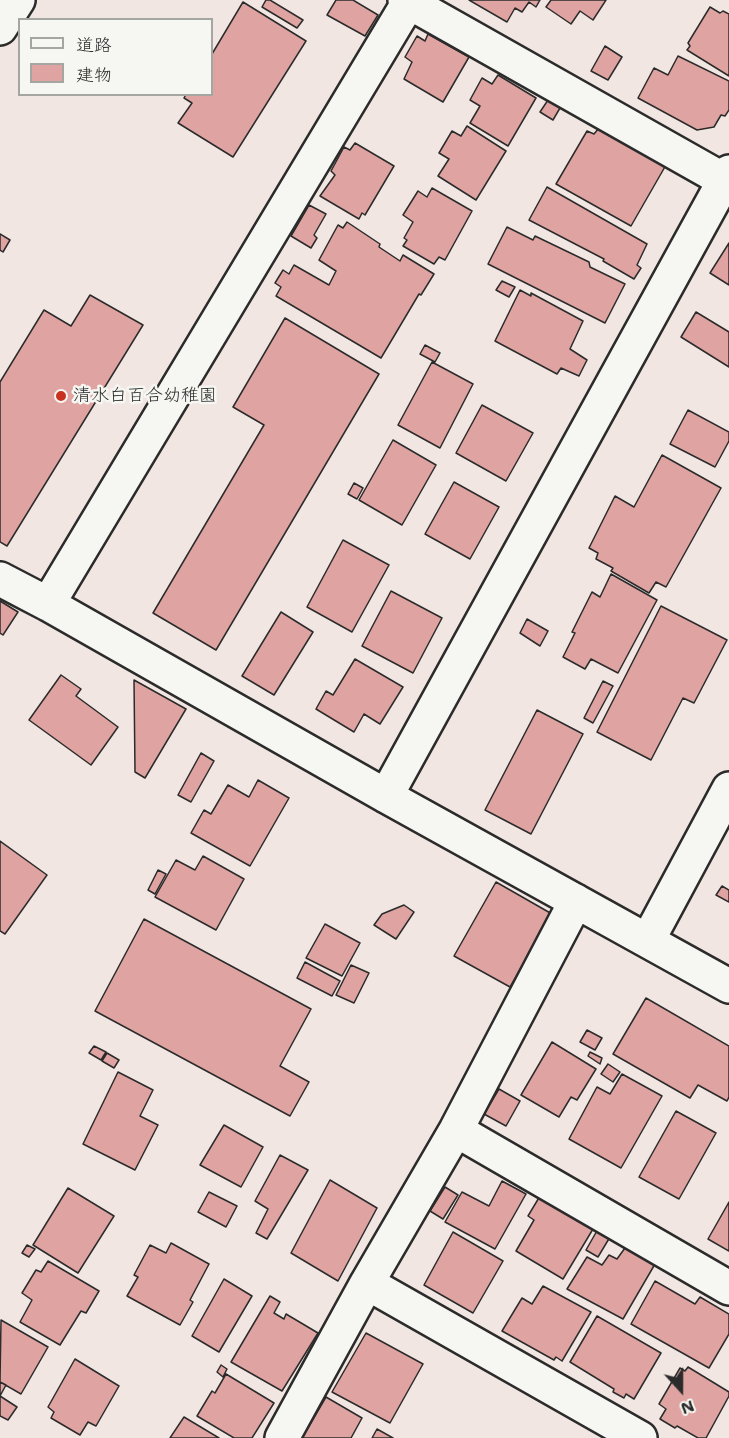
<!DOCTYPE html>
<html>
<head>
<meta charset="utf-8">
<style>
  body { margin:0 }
  #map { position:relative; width:729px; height:1438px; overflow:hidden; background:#f1e6e2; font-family:"Shantell Sans","Klee One",sans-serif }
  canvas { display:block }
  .legend { position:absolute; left:18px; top:18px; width:195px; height:78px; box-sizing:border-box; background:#f6f6f2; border:2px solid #a5a5a2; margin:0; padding:8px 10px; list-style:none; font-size:18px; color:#2b2b2b }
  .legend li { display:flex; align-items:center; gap:12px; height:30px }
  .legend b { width:30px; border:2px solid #a5a5a2 }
  .north { position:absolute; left:651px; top:1360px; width:60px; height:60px; -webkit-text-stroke:4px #f6f6f2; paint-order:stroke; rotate:159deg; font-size:16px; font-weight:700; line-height:24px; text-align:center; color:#2b2b2b }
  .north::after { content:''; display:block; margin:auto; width:21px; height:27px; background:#2b2b2b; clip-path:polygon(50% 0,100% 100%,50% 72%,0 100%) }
</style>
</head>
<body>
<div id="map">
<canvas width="729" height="1438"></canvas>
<ul class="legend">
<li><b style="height:8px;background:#f6f6f2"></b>道路</li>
<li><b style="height:16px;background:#dfa4a1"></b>建物</li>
</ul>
<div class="north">N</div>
</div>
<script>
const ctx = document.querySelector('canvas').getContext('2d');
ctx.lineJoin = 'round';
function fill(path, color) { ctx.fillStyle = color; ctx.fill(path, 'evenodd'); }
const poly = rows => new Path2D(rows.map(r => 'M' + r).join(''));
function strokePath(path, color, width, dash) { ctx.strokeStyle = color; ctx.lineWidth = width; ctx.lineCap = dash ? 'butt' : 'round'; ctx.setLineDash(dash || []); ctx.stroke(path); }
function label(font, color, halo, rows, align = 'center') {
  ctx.font = font + ' "Shantell Sans","Klee One",sans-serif'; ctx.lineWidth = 5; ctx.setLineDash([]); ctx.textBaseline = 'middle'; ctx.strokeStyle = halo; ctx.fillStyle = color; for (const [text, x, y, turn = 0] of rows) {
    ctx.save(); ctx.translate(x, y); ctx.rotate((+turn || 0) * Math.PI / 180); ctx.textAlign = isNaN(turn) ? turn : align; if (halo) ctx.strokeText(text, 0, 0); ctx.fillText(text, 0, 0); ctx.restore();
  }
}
const building = poly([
  [266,0,270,0,303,20,297,28,262,7,266,0],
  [336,0,353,0,378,15,365,36,327,15,336,0],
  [469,0,540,0,536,7,529,2,522,12,515,8,507,22,469,0],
  [551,0,606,0,593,20,580,11,571,24,546,7,551,0],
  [243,2,306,41,233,157,178,123,192,103,184,98,186,94,212,94,212,54,243,2],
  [710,7,720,13,723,11,729,14,729,76,687,50,690,46,688,43,710,7],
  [428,34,469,57,443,102,404,79,412,62,405,57,417,36,425,41,428,34],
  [605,46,622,57,608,80,591,71,605,46],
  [678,56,729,81,729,110,725,116,721,115,714,127,697,130,638,98,654,68,668,75,678,56],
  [498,75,536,98,508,146,470,123,480,106,470,100,482,78,492,84,498,75],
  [548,100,560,108,553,120,540,112,548,100],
  [467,126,506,151,476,200,438,176,449,159,439,153,452,131,461,136,467,126],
  [599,128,666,165,631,226,556,184,587,131,594,134,599,128],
  [355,143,394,166,365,215,362,213,359,219,320,196,335,175,331,171,344,147,350,150,355,143],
  [547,187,647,244,637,265,641,268,634,279,603,261,604,259,529,220,547,187],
  [432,188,472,211,445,260,439,257,434,264,403,246,407,240,404,238,413,222,403,215,418,191,427,197,432,188],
  [309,205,326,214,314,235,317,238,311,248,291,236,309,205],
  [347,222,380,244,379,247,400,261,403,255,434,274,421,295,419,294,381,358,276,296,281,287,275,283,283,270,289,274,294,265,329,285,336,271,319,260,338,225,343,228,347,222],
  [507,227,533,240,535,236,589,262,590,267,625,284,605,323,488,264,507,227],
  [0,234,10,240,3,252,0,250,0,234],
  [729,243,729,285,710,273,729,243],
  [502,281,515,287,509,297,496,290,502,281],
  [520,290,531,296,531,293,583,321,570,349,587,360,579,376,561,368,557,374,495,341,520,290],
  [90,295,143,325,7,546,0,542,0,382,44,310,71,326,90,295],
  [696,312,729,332,729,367,681,337,696,312],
  [285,318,379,374,216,650,153,613,264,425,233,407,285,318],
  [425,345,440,353,435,362,420,354,425,345],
  [432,362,473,384,440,448,398,425,432,362],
  [482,405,533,433,506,481,456,453,482,405],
  [688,410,729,432,729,441,715,467,670,444,688,410],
  [393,440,436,465,402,525,359,500,393,440],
  [662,455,721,488,666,587,656,582,649,593,611,571,613,568,596,559,598,553,589,548,615,496,634,507,662,455],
  [454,482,499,507,470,559,425,534,454,482],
  [354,483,363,488,357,499,348,494,354,483],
  [343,540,389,565,352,632,307,607,343,540],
  [611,574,657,600,618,673,591,659,585,669,563,657,575,633,572,632,592,592,600,597,611,574],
  [391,591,442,618,413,673,362,646,391,591],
  [0,601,18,612,3,635,0,633,0,601],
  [661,606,727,640,694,703,683,698,651,760,597,732,661,606],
  [281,612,313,632,274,695,242,676,281,612],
  [527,619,548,631,540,646,520,633,527,619],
  [355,659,403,687,380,724,364,714,354,732,316,709,326,691,333,695,355,659],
  [61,675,81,689,76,696,118,727,91,765,29,720,61,675],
  [134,680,186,709,145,778,135,772,134,680],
  [603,681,613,686,593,723,584,718,603,681],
  [537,710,583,734,531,834,485,810,537,710],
  [201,753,214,761,191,802,178,795,201,753],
  [258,780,289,798,250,866,191,833,204,810,211,814,228,785,249,797,258,780],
  [0,841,47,875,5,934,0,931,0,841],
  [203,856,244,879,216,930,155,897,176,860,195,870,203,856],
  [158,870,166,874,155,894,148,890,158,870],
  [496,882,552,914,510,987,454,956,496,882],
  [722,886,729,890,729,902,716,895,722,886],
  [404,905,414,912,396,939,374,925,382,914,404,905],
  [144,919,311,1009,280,1066,309,1082,290,1116,95,1011,144,919],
  [325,924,360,943,342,976,306,958,325,924],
  [305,962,340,981,332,996,297,978,305,962],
  [351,965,369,973,354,1003,336,995,351,965],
  [646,998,729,1046,729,1097,727,1101,698,1085,690,1098,613,1054,646,998],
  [587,1030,602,1038,595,1050,580,1042,587,1030],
  [552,1042,596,1069,577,1100,571,1097,559,1117,521,1095,552,1042],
  [94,1046,106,1052,101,1060,89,1053,94,1046],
  [590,1052,602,1058,600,1064,588,1056,590,1052],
  [107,1053,119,1060,114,1068,102,1061,107,1053],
  [608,1064,620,1072,613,1082,601,1074,608,1064],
  [118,1072,153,1090,140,1116,158,1125,135,1170,83,1144,118,1072],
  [622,1074,662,1096,621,1168,569,1139,597,1087,610,1094,622,1074],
  [499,1089,520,1101,506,1126,484,1114,499,1089],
  [676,1111,716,1133,679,1199,639,1177,676,1111],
  [224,1125,263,1147,241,1187,200,1165,224,1125],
  [280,1155,308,1170,267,1239,256,1233,268,1209,255,1201,280,1155],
  [330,1180,377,1208,338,1281,291,1253,330,1180],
  [502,1181,526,1194,495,1249,445,1222,462,1192,489,1206,502,1181],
  [445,1187,458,1195,443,1219,430,1211,445,1187],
  [68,1188,114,1216,78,1273,33,1245,68,1188],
  [209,1192,237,1206,226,1227,198,1212,209,1192],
  [540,1196,593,1229,563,1279,516,1251,534,1220,528,1216,540,1196],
  [729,1202,729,1251,708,1239,729,1202],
  [598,1229,610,1237,598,1257,586,1250,598,1229],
  [453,1232,503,1261,473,1313,424,1285,453,1232],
  [171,1243,209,1264,190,1300,193,1302,180,1325,127,1296,138,1277,134,1275,150,1245,166,1253,171,1243],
  [27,1245,35,1249,29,1257,22,1253,27,1245],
  [625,1248,655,1264,623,1319,567,1289,587,1257,602,1265,609,1255,617,1259,625,1248],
  [48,1261,99,1291,86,1313,81,1311,60,1345,20,1322,32,1300,22,1293,36,1270,41,1272,48,1261],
  [224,1279,252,1296,219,1352,192,1336,224,1279],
  [655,1281,695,1304,700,1297,729,1314,729,1334,709,1368,631,1324,655,1281],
  [543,1286,591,1312,562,1361,556,1357,554,1360,502,1331,522,1298,532,1304,543,1286],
  [270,1296,280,1302,274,1313,284,1319,286,1314,318,1333,282,1391,231,1362,270,1296],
  [597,1316,661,1353,634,1399,626,1394,624,1398,613,1392,614,1389,570,1362,597,1316],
  [1,1320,48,1347,21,1394,0,1382,1,1320],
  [366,1333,423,1364,390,1423,332,1392,366,1333],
  [75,1359,119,1386,96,1426,88,1422,80,1435,51,1418,54,1412,48,1407,75,1359],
  [221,1365,227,1369,223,1377,217,1372,221,1365],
  [688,1367,729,1392,729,1396,706,1438,698,1438,677,1426,675,1428,660,1419,666,1409,659,1404,680,1368,685,1371,688,1367],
  [226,1374,274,1403,252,1438,234,1438,197,1416,212,1391,215,1393,226,1374],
  [0,1382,6,1385,0,1396,0,1382],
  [0,1396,17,1407,8,1420,0,1416,0,1396],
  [326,1397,362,1418,351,1438,302,1438,326,1397],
  [184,1417,219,1438,170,1438,184,1417],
  [377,1429,393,1438,372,1438,377,1429]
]);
fill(building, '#dfa4a1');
strokePath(building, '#2b2b2b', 1.5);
const minor = poly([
  [405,0,729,183],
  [0,579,48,604,386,796,729,986],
  [48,604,410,0],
  [386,796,729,172],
  [648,940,729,789],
  [456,1130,729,1288],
  [367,1283,640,1438],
  [282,1438,367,1283,456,1130,576,901]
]);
const tertiary = poly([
  [0,28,18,0]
]);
strokePath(minor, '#2b2b2b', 38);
strokePath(tertiary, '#2b2b2b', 38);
strokePath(minor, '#f6f6f2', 33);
strokePath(tertiary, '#f6f6f2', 33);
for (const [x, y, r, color] of [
  [61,396,6,"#c8321e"]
]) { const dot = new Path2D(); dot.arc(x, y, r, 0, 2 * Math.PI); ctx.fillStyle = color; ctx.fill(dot); strokePath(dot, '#f6f6f2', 2); }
label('18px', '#2b2b2b', '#f6f6f2', [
  ["清水白百合幼稚園",73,396]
], 'left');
</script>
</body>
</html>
